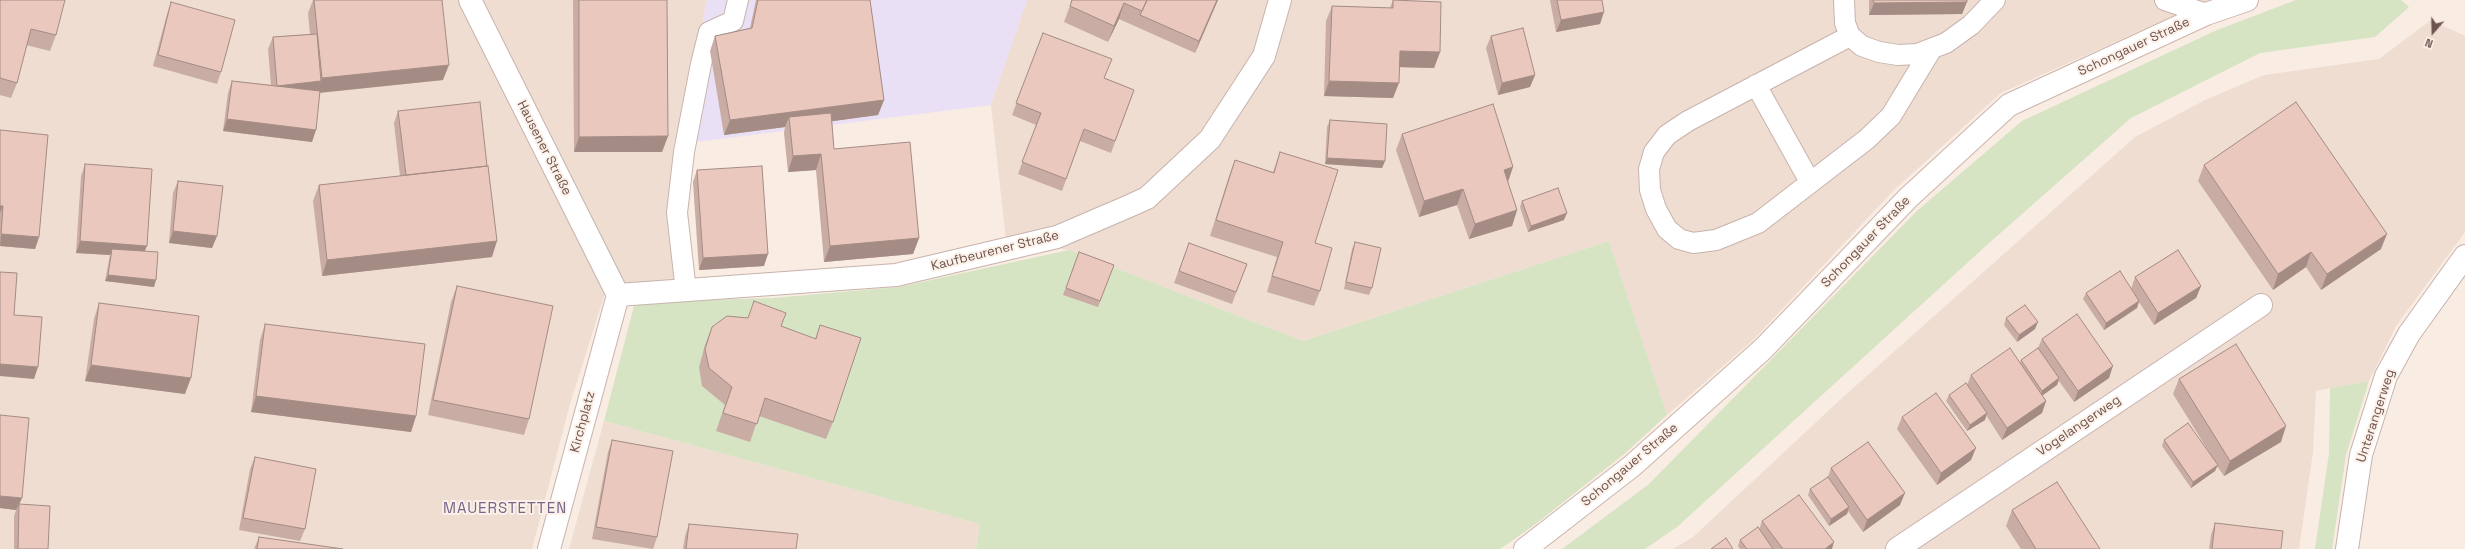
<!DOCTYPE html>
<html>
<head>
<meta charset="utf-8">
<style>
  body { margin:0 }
  #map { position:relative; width:2465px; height:549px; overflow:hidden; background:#f9ece3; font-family:"Space Grotesk",sans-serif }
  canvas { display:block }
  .north { position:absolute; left:2413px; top:12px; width:40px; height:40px; -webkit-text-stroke:3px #fcf1e8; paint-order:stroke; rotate:200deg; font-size:11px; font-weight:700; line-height:16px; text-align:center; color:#6d534d }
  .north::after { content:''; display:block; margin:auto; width:14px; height:18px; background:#6d534d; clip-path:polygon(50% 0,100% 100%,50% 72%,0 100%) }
</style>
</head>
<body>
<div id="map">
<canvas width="2465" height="549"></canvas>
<div class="north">N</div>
</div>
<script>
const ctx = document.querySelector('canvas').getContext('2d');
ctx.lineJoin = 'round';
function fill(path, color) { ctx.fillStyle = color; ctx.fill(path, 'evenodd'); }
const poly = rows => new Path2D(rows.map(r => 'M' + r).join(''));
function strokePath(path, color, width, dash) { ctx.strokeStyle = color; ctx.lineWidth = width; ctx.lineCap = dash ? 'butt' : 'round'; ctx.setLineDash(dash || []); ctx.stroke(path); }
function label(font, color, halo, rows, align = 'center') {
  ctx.font = font + ' "Space Grotesk",sans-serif'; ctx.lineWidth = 4; ctx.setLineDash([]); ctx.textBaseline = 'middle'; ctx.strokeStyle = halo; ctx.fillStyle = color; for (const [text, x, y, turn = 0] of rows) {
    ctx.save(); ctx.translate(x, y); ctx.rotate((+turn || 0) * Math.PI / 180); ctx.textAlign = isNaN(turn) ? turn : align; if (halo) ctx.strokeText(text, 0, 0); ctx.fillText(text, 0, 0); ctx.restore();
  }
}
fill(poly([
  [0,0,707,0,680,144,678,285,605,293,570,404,532,549,0,549],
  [1027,0,2210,0,2001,93,1894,190,1753,340,1667,415,1609,241,1303,341,1069,250,1006,240,991,105],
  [2431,20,2465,36,2465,232,2396,326,2369,381,2316,391,2313,452,2299,549,1673,549,1693,537,1841,399,2135,137,2205,100,2264,75,2379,59],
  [604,421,980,524,976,549,569,549]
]), '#efddd2');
fill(poly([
  [707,0,1027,0,991,105,680,144]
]), '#eae0f5');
fill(poly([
  [2296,0,2401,0,2409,7,2375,37,2260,53,2131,118,1988,244,1677,527,1645,549,1562,549,1649,484,1918,210,2022,121,2217,30],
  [1609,241,1667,415,1623,455,1533,526,1500,549,976,549,980,524,604,421,635,302,773,298,899,287,1069,250,1303,341],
  [2369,381,2346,455,2332,549,2315,549,2329,453,2330,388]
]), '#d6e4c4');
const service = poly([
  [1844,0,1845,23,1850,36,1862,46,1879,52,1898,55,1917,54,1946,43,1971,25,1995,0],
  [2165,0,2206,14],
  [1850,36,1688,121,1667,135,1654,152,1649,169,1650,190,1656,209,1667,229,1679,239,1693,243,1716,240,1758,223,1867,139,1891,116,1931,50],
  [1756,85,1810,182],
  [686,291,677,213,684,152,701,64,709,32,733,21,738,0]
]);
const minor = poly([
  [470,0,618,295],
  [618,295,896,275,1057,237,1127,207,1147,198,1210,139,1264,56,1280,0],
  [549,549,618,295],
  [1897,549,2261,305]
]);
const tertiary = poly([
  [2347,549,2361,455,2386,376,2409,334,2465,256]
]);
const secondary = poly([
  [1525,549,1632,466,1763,349,1908,198,2009,105,2206,14,2247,0]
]);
strokePath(service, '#c8b3ac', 22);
strokePath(minor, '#c8b3ac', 24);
strokePath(tertiary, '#c8b3ac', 24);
strokePath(secondary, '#cdb5ac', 24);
strokePath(service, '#fff', 20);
strokePath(minor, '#fff', 22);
strokePath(tertiary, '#fff', 22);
strokePath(secondary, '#fff', 22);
fill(poly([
  [0,0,56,35,50,51,26,45,17,83,11,98,0,95],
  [313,0,442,0,443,80,320,93,312,142,223,131,228,93,232,81,271,85,268,49,273,37,310,34,308,13],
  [573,0,667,0,668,136,662,152,574,152],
  [756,0,870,0,884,100,878,115,832,121,834,149,919,238,913,254,824,262,816,170,788,172,784,133,785,127,724,135,710,51,715,36,750,28],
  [1072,0,1218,0,1195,53,1119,19,1108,42,1064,22],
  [1393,0,1440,52,1434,68,1400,67,1393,98,1324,96,1326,21,1332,6,1390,8],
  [1550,0,1602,0,1600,24,1556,32],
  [1869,0,1967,0,1962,14,1869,15],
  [171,2,221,72,217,84,153,66,167,14],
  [1043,33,1105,78,1134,90,1111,153,1080,141,1062,191,1018,174,1036,125,1012,115],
  [1491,36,1535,75,1530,87,1498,95,1486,48],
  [398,111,492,257,322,276,313,201,319,185,400,176,394,123],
  [1330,120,1385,161,1382,168,1325,164,1327,127],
  [0,130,39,237,35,249,0,246],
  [1402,134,1508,182,1517,210,1512,226,1469,239,1457,205,1419,217,1396,150],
  [1280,152,1315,243,1320,291,1314,306,1267,292,1277,257,1210,236,1229,176,1235,160,1273,172],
  [85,164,144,251,154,287,105,281,110,255,76,253,81,176],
  [2204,165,2381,249,2321,290,2306,267,2273,290,2198,181],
  [697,170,764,266,699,270,693,182],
  [178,181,217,236,212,248,169,243,173,193],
  [1522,201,1564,220,1528,232,1520,207],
  [1355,242,1372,288,1369,295,1344,289,1352,249],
  [1189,243,1247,264,1232,304,1174,283],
  [1079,252,1114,265,1098,307,1063,295],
  [2135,277,2201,286,2196,298,2154,325,2139,302,2137,308,2104,330,2083,299,2086,293,2131,289],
  [457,286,529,419,524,435,428,415,451,302],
  [99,303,185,394,85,381,94,319],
  [2006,318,2035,329,2017,342,2004,325],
  [265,324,416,416,411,432,251,412,260,340],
  [820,325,833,422,826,439,759,416,750,442,716,431,725,405,702,386,699,367,705,345,712,327,781,326,815,339],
  [2042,339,2109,378,2074,402,2059,381,2057,385,2042,396,2046,401,2042,413,2002,440,1986,415,1985,420,1967,431,1946,401,1949,395,1967,385,1971,375,2020,363,2021,360,2038,348],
  [2179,379,2281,442,2224,476,2217,466,2215,471,2191,488,2162,446,2164,440,2209,452,2173,394],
  [1902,417,1971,460,1937,485,1897,429],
  [612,440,657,537,653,549,592,539,608,452],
  [255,457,305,529,300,541,239,530,250,469],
  [1831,468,1900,505,1863,532,1848,511,1847,514,1829,526,1808,495,1810,489,1828,477],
  [22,498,19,504,48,549,14,549,14,516,16,510,0,508],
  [2012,510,2100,549,2021,549,2006,526],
  [1762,521,1832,549,1740,549,1738,546,1740,540,1759,530],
  [2215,523,2281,549,2209,549,2211,535],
  [689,524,796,549,683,549,685,536],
  [259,537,343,549,254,549]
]), '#c9aca3');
fill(poly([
  [1217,0,1218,0,1195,53,1199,41],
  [1967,2,1962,14,1869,15,1874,3],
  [1124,3,1119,19,1108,42,1114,26],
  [1604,12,1600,24,1556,32,1561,20],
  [1400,51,1440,52,1434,68,1394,67],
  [449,65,443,80,316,93,322,78],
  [1535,75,1530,87,1498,95,1502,83],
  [321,81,316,93,277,86],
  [1329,81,1399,83,1393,98,1324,96],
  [884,100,878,115,790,127,789,117,785,127,724,135,730,120],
  [227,119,316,130,312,142,223,131],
  [668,136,662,152,574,152,579,137],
  [821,154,816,170,788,172,793,156],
  [1327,158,1385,161,1382,168,1325,164],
  [1513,167,1508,182,1504,170],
  [1463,189,1457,205,1419,217,1424,201],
  [0,206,3,206,0,213],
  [1517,210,1512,226,1469,239,1475,224],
  [1567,213,1564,220,1528,232,1531,226],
  [173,231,217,236,212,248,169,243],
  [1,234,39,237,35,249,0,246],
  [2387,234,2381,249,2321,290,2327,274],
  [919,238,913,254,824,262,830,246],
  [80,241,147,246,142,258,112,249,110,255,76,253],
  [497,241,492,257,322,276,327,260],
  [2311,252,2306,267,2273,290,2278,274],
  [768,254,764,266,699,270,703,258],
  [108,275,156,280,154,287,105,281],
  [2201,286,2196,298,2154,325,2158,313],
  [2139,301,2137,308,2104,330,2106,323],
  [2038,322,2035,329,2017,342,2019,335],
  [0,364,38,367,34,379,0,376],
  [91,365,191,378,185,394,85,381],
  [2113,366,2109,378,2074,402,2078,391],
  [2059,378,2057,385,2040,397,2042,391],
  [256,396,416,416,411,432,251,412],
  [2046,401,2042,413,2002,440,2007,428],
  [1987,413,1985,420,1967,431,1970,425],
  [2286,426,2281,442,2224,476,2230,461],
  [1976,448,1971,460,1937,485,1941,473],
  [2218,465,2215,471,2191,488,2193,482],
  [1905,493,1900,505,1863,532,1867,520],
  [0,496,22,498,18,507,19,504,16,510,0,508],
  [1849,507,1847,514,1829,526,1831,519],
  [1834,542,1832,549,1825,549]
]), '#a48c85');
const building = poly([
  [0,0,65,0,56,35,31,29,17,83,0,78,0,0],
  [314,0,442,0,449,65,322,78,314,0],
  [579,0,667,0,668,136,579,137,579,0],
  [758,0,870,0,884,100,730,120,715,36,752,28,758,0],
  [1072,0,1147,0,1142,11,1124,3,1114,26,1070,6,1072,0],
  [1147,0,1217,0,1199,41,1140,15,1147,0],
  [1393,0,1441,2,1440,52,1400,51,1399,83,1329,81,1332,6,1393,8,1393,0],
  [1557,0,1602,0,1604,12,1561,20,1557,0],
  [1873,0,1967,0,1967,2,1874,3,1873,0],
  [171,2,235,20,221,72,158,55,171,2],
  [1523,28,1535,75,1502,83,1491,36,1523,28],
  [1043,33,1112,59,1104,78,1134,90,1115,141,1084,129,1066,179,1022,162,1041,113,1016,103,1043,33],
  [317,34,321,81,277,86,273,37,317,34],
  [232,81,320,91,316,130,227,119,232,81],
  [480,102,487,166,406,175,398,111,480,102],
  [2296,102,2387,234,2327,274,2311,252,2278,274,2204,165,2296,102],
  [1493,104,1513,167,1504,170,1517,210,1475,224,1463,189,1424,201,1402,134,1493,104],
  [831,113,834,149,910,142,919,238,830,246,821,154,793,156,789,117,831,113],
  [1330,120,1387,124,1385,161,1327,158,1330,120],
  [0,130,48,135,39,237,1,234,3,206,0,206,0,130],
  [1280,152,1338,170,1315,243,1332,248,1320,291,1272,276,1283,242,1216,220,1235,160,1274,173,1280,152],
  [85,164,152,169,147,246,80,241,85,164],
  [488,166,497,241,327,260,319,185,488,166],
  [762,166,768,254,703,258,697,170,762,166],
  [178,181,223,186,217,236,173,231,178,181],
  [1558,188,1567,213,1531,226,1522,201,1558,188],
  [1355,242,1381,248,1372,288,1346,282,1355,242],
  [1189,243,1247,264,1236,292,1179,271,1189,243],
  [112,249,158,252,156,280,108,275,112,249],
  [2178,250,2201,286,2158,313,2135,277,2178,250],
  [1079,252,1114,265,1100,301,1066,288,1079,252],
  [2120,271,2139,301,2106,323,2086,293,2120,271],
  [0,272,17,273,14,315,42,317,38,367,0,364,0,272],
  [457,286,553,306,529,419,433,400,457,286],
  [754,301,786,313,781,326,816,339,820,325,861,338,833,422,765,398,757,424,723,413,732,387,709,368,705,349,712,327,727,316,748,318,754,301],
  [99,303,199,316,191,378,91,365,99,303],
  [2025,305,2038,322,2019,335,2006,318,2025,305],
  [2077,314,2113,366,2078,391,2042,339,2077,314],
  [265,324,425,344,416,416,256,396,265,324],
  [2236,344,2286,426,2230,461,2179,379,2236,344],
  [2010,348,2046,401,2007,428,1971,375,2010,348],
  [2038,348,2059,378,2042,391,2021,360,2038,348],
  [1966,383,1987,413,1970,425,1949,395,1966,383],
  [1936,393,1976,448,1941,473,1902,417,1936,393],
  [0,415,29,418,22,498,0,496,0,415],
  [2188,423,2218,465,2193,482,2164,440,2188,423],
  [612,440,673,451,657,537,596,527,612,440],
  [1868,442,1905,493,1867,520,1831,468,1868,442],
  [255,457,316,469,305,529,243,518,255,457],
  [1828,477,1849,507,1831,519,1810,489,1828,477],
  [2057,482,2100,549,2036,549,2012,510,2057,482],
  [1799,495,1834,542,1825,549,1783,549,1762,521,1799,495],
  [19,504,50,506,48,549,18,549,19,504],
  [2215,523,2283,531,2281,549,2212,549,2215,523],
  [689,524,798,534,796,549,686,549,689,524],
  [1758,527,1773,549,1747,549,1740,540,1758,527],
  [259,537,343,549,257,549,259,537],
  [1726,538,1733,549,1711,549,1726,538]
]);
fill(building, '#eac8be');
strokePath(building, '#a48c85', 1);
label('13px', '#6d534d', '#fcf1e8', [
  ["Schongauer Straße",2134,47,-25],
  ["Hausener Straße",544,148,63],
  ["Schongauer Straße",1866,242,-46],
  ["Kaufbeurener Straße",995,251,-14],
  ["Unterangerweg",2376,416,-72],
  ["Kirchplatz",583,422,-75],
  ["Vogelangerweg",2079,426,-34],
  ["Schongauer Straße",1630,465,-40]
]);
ctx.letterSpacing = '1px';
label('15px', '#77658a', '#fcf1e8', [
  ["MAUERSTETTEN",505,509]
]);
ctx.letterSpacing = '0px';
</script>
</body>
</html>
